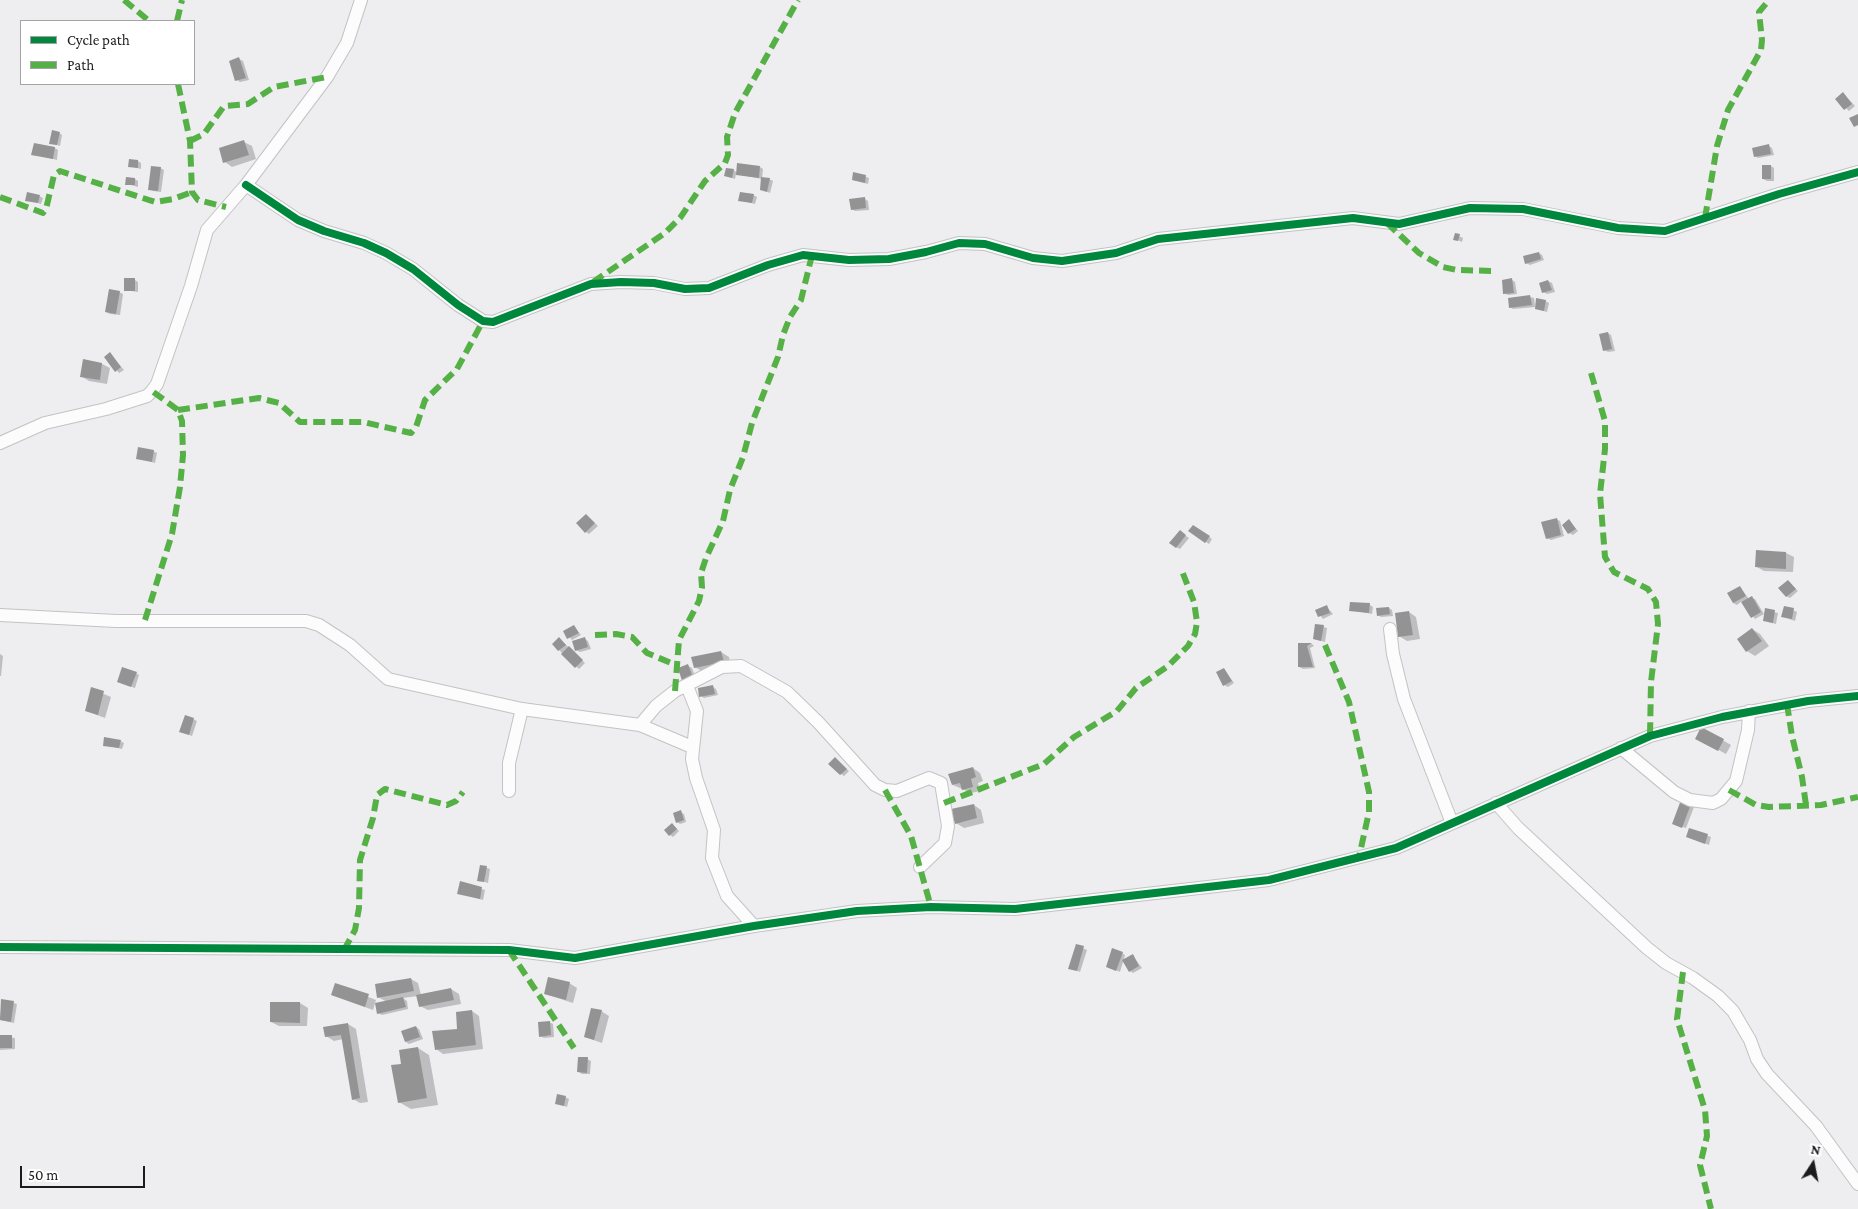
<!DOCTYPE html>
<html>
<head>
<meta charset="utf-8">
<style>
  body { margin:0 }
  #map { position:relative; width:1858px; height:1209px; overflow:hidden; background:#eeedef; font-family:"Crimson Pro",serif }
  canvas { display:block }
  .legend { position:absolute; left:20px; top:20px; width:175px; height:65px; box-sizing:border-box; background:#fff; border:1px solid #a4a4a4; margin:0; padding:6px 9px; list-style:none; font-size:15px; color:#1c1b1c }
  .legend li { display:flex; align-items:center; gap:10px; height:25px }
  .legend b { width:25px; border:1px solid #a4a4a4 }
  .north { position:absolute; left:1788px; top:1139px; width:50px; height:50px; -webkit-text-stroke:4px #fff; paint-order:stroke; rotate:11deg; font-size:14px; font-weight:700; line-height:20px; text-align:center; color:#1c1b1c }
  .north::after { content:''; display:block; margin:auto; width:18px; height:22px; background:#1c1b1c; clip-path:polygon(50% 0,100% 100%,50% 72%,0 100%) }
  .scale { position:absolute; left:20px; top:1166px; width:125px; height:22px; box-sizing:border-box; border:2px solid #1c1b1c; border-top:0; padding-left:6px; font-size:15px; line-height:18px; white-space:nowrap; color:#1c1b1c; -webkit-text-stroke:4px #fff; paint-order:stroke }
</style>
</head>
<body>
<div id="map">
<canvas width="1858" height="1209"></canvas>
<ul class="legend">
<li><b style="height:6px;background:#00873e"></b>Cycle path</li>
<li><b style="height:6px;background:#55b145"></b>Path</li>
</ul>
<div class="north">N</div>
<div class="scale">50 m</div>
</div>
<script>
const ctx = document.querySelector('canvas').getContext('2d');
ctx.lineJoin = 'round';
function fill(path, color) { ctx.fillStyle = color; ctx.fill(path, 'evenodd'); }
const poly = rows => new Path2D(rows.map(r => 'M' + r).join(''));
function strokePath(path, color, width, dash) { ctx.strokeStyle = color; ctx.lineWidth = width; ctx.lineCap = dash ? 'butt' : 'round'; ctx.setLineDash(dash || []); ctx.stroke(path); }
fill(poly([
  [239,59,243,61,249,80,240,82,237,80],
  [1844,94,1855,106,1849,111,1837,99],
  [59,133,62,135,60,146,50,143],
  [244,142,252,146,256,159,232,167,225,162],
  [1769,146,1772,148,1774,155,1758,158,1755,156],
  [55,148,58,150,57,160,33,154],
  [138,161,141,163,141,169,129,166],
  [1771,166,1774,168,1774,181,1767,181,1763,179],
  [760,167,763,169,762,179,736,174,735,179,726,176,733,170,738,173],
  [160,168,164,170,161,192,153,191,149,189],
  [854,173,869,178,868,184,853,180],
  [135,179,138,181,138,187,127,184],
  [769,179,773,181,770,193,765,191],
  [753,195,757,197,755,204,740,200],
  [39,196,43,198,41,204,26,200],
  [865,199,868,201,869,210,855,211,852,209],
  [1459,236,1463,238,1462,242,1455,239],
  [1539,253,1542,255,1544,260,1530,265,1526,263],
  [135,280,138,282,138,292,125,290],
  [1512,280,1515,282,1517,294,1508,295,1504,293],
  [1548,281,1552,283,1555,292,1547,294,1543,292],
  [119,292,123,294,120,315,110,314,106,312],
  [1530,297,1534,298,1535,307,1513,309,1510,307],
  [1545,301,1549,303,1547,312,1536,309],
  [1608,333,1611,335,1615,351,1608,352,1604,350],
  [110,354,124,370,119,373,106,357],
  [84,361,102,364,110,368,107,384,89,381,81,376],
  [153,451,157,453,155,463,137,458],
  [586,515,598,526,589,534,586,532],
  [1556,519,1560,521,1564,536,1551,540,1547,538],
  [1569,521,1578,531,1573,535,1569,533],
  [1193,526,1212,539,1209,544,1190,531],
  [1183,534,1189,538,1180,549,1176,547],
  [1786,553,1794,557,1793,572,1764,571,1757,567],
  [1788,581,1798,591,1790,598,1786,596],
  [1740,587,1749,599,1755,599,1764,614,1755,619,1742,601,1737,605,1733,603],
  [1370,605,1373,607,1372,614,1351,610],
  [1327,607,1333,614,1323,619,1317,611],
  [1389,608,1392,610,1393,616,1381,617,1378,615],
  [1766,610,1778,613,1776,624,1768,622],
  [1793,610,1797,612,1795,621,1783,617],
  [1409,612,1416,617,1420,639,1407,641,1399,636],
  [1316,625,1327,628,1325,642,1314,639],
  [574,627,581,635,572,640,565,632],
  [1752,629,1760,634,1769,646,1755,656,1747,651,1738,639],
  [560,639,585,663,579,669,559,650],
  [585,639,588,641,591,649,580,652,576,650],
  [1312,644,1314,646,1310,648,1315,668,1303,669,1299,667,1299,645],
  [721,652,729,657,731,666,703,672,695,667],
  [0,654,3,656,1,676,0,676],
  [688,666,692,668,697,682,688,685],
  [1224,669,1234,683,1228,687,1224,685],
  [136,673,139,675,135,688,118,682],
  [713,687,716,689,718,695,704,698,701,696],
  [92,689,111,697,105,718,86,711],
  [186,716,197,721,192,736,181,732],
  [1702,728,1731,745,1726,754,1696,738],
  [120,741,124,743,122,749,104,745],
  [838,761,849,771,844,776,841,774],
  [973,768,980,773,983,781,978,783,980,791,971,793,953,785],
  [974,805,981,810,984,823,964,828,956,823],
  [1691,805,1694,807,1686,828,1677,825],
  [680,812,684,814,686,822,680,824,677,822],
  [675,827,679,831,673,837,670,835],
  [1690,829,1711,837,1709,845,1691,838],
  [481,866,490,869,488,883,478,880],
  [461,883,485,890,483,900,458,893],
  [1076,945,1087,950,1080,972,1070,968],
  [1122,953,1125,955,1120,972,1111,968],
  [1133,956,1142,968,1133,973,1130,971],
  [411,979,418,983,421,995,451,989,459,994,461,1004,428,1010,420,1006,418,996,403,998,407,1001,408,1009,382,1015,378,1013,387,1002,378,997],
  [569,983,577,988,573,1003,545,994],
  [336,984,376,1000,373,1010,332,995],
  [2,1000,17,1004,14,1023,0,1020],
  [300,1003,308,1008,307,1026,279,1026,271,1022],
  [472,1011,479,1016,483,1049,443,1054,436,1049,459,1030],
  [601,1011,609,1016,602,1043,585,1037],
  [549,1022,553,1024,554,1037,544,1038,540,1036],
  [348,1024,356,1029,368,1102,360,1103,353,1099,343,1039,334,1041,326,1036],
  [416,1027,419,1029,423,1039,409,1044,406,1042],
  [0,1036,15,1038,15,1049,0,1050],
  [418,1048,429,1055,438,1105,411,1109,399,1102,403,1065],
  [587,1059,591,1061,590,1074,582,1074,579,1072],
  [565,1097,569,1099,567,1107,556,1103]
]), '#0003');
fill(poly([
  [239,57,246,78,235,81,229,61],
  [1843,92,1852,104,1844,110,1835,99],
  [1858,114,1858,125,1854,127,1849,118],
  [52,130,60,132,57,145,49,144],
  [244,140,249,155,223,163,219,148],
  [34,143,55,147,53,159,31,155],
  [1769,144,1771,154,1754,157,1752,148],
  [129,159,138,160,138,168,128,167],
  [737,163,760,166,759,178,736,175],
  [1762,165,1771,165,1771,179,1762,179],
  [151,166,161,167,158,191,148,190],
  [726,168,734,169,732,178,724,176],
  [853,172,866,175,865,183,852,180],
  [126,177,135,178,135,185,125,185],
  [761,177,770,178,767,192,760,190],
  [27,192,40,195,38,203,25,201],
  [740,192,754,194,752,203,738,201],
  [865,197,866,208,851,210,849,199],
  [1455,233,1460,234,1458,241,1453,240],
  [1539,252,1541,259,1525,264,1523,256],
  [124,278,135,278,135,291,124,291],
  [1512,278,1514,293,1503,294,1502,280],
  [1548,280,1552,290,1542,293,1539,283],
  [109,289,120,291,116,314,105,312],
  [1530,295,1532,305,1509,308,1508,298],
  [1536,298,1546,300,1544,311,1535,309],
  [1608,332,1612,349,1603,351,1599,334],
  [110,352,121,367,115,372,104,357],
  [83,359,102,363,100,380,80,377],
  [138,447,154,450,152,462,136,459],
  [586,514,595,523,585,533,576,523],
  [1557,518,1561,535,1546,539,1541,522],
  [1569,519,1576,529,1568,534,1562,525],
  [1193,525,1210,536,1205,543,1188,531],
  [1180,530,1186,535,1176,548,1169,543],
  [1756,550,1786,552,1786,569,1755,567],
  [1788,580,1796,589,1786,597,1778,588],
  [1740,586,1746,596,1733,603,1727,593],
  [1752,596,1761,612,1751,618,1741,602],
  [1350,602,1370,603,1369,613,1349,611],
  [1327,605,1330,613,1318,617,1315,610],
  [1784,606,1794,608,1792,619,1781,617],
  [1389,607,1390,614,1377,616,1376,608],
  [1765,608,1775,610,1773,623,1763,621],
  [1409,611,1413,635,1398,637,1395,613],
  [1315,624,1324,625,1321,641,1313,639],
  [574,625,579,633,567,639,563,631],
  [1752,628,1762,641,1746,652,1737,639],
  [559,637,566,645,558,651,552,644],
  [585,637,588,647,575,651,572,641],
  [1298,643,1312,643,1307,646,1313,667,1298,667],
  [569,646,583,660,575,668,561,654],
  [721,651,724,662,694,668,691,657],
  [688,664,694,680,683,684,678,668],
  [122,667,137,672,131,687,117,682],
  [1224,668,1232,681,1223,686,1216,672],
  [713,685,715,694,699,697,698,688],
  [91,687,104,691,98,715,85,711],
  [185,715,194,718,189,735,179,732],
  [1701,727,1724,739,1718,751,1695,739],
  [104,737,121,740,119,748,103,746],
  [835,757,847,769,840,775,828,764],
  [973,767,976,777,971,779,973,787,962,790,960,783,952,785,948,774],
  [1681,800,1691,804,1682,828,1672,824],
  [974,804,977,818,955,824,951,809],
  [681,810,684,820,676,823,673,813],
  [672,823,677,829,669,836,664,830],
  [1689,828,1708,834,1705,844,1686,837],
  [480,865,487,866,484,882,477,881],
  [460,881,482,887,480,899,457,894],
  [1076,944,1084,946,1077,971,1068,969],
  [1112,948,1123,952,1116,971,1106,967],
  [1133,954,1139,966,1129,972,1122,960],
  [548,977,570,982,566,1000,544,994],
  [411,978,414,991,377,998,375,984],
  [335,983,369,994,365,1007,331,995],
  [451,988,454,1000,419,1007,416,995],
  [403,997,406,1007,377,1014,375,1003],
  [1,999,14,1001,11,1022,0,1020],
  [270,1002,300,1002,300,1023,270,1022],
  [591,1008,602,1010,594,1040,584,1037],
  [472,1010,476,1045,435,1050,432,1031,457,1029,456,1012],
  [550,1021,551,1035,539,1037,538,1022],
  [348,1023,360,1098,352,1100,341,1035,325,1037,323,1027],
  [416,1026,420,1037,405,1042,401,1031],
  [0,1035,12,1035,12,1048,0,1048],
  [418,1047,427,1098,398,1103,391,1065,401,1064,399,1050],
  [578,1057,588,1057,587,1073,577,1072],
  [557,1094,566,1096,564,1106,555,1104]
]), '#949394');
const minor = poly([
  [246,185,298,220,324,231,364,243,386,253,413,269,458,305,483,321,493,322,591,284,621,282,654,283,685,289,709,288,768,265,803,255,849,260,889,259,926,252,959,243,985,244,1033,258,1062,261,1116,253,1158,239,1353,218,1399,224,1470,208,1523,209,1618,228,1665,231,1779,194,1858,172],
  [0,443,45,423,106,409,147,396,152,391,157,384,191,286,207,230,246,185,327,77,347,43,361,0],
  [0,615,116,621,306,621,319,625,350,645,388,679,522,709,640,725,692,747],
  [1390,629,1393,654,1404,699,1452,823],
  [687,686,697,711,692,759,696,778,714,830,712,858,727,896,754,926],
  [640,725,656,706,675,691,722,667,741,666,787,692,818,722,875,785,885,790,897,791,929,778,941,783,948,826,945,843,920,867],
  [1621,748,1674,792,1690,800,1713,803,1721,799,1736,781,1748,730,1749,711],
  [509,791,509,763,522,709],
  [1496,803,1518,828,1647,948,1666,963,1693,978,1718,996,1733,1011,1750,1040,1757,1059,1767,1074,1816,1126,1858,1184],
  [0,947,509,950,575,958,754,926,857,911,931,907,1015,909,1269,880,1396,848,1650,736,1722,717,1808,701,1858,696]
]);
strokePath(minor, '#c3c2c4', 14);
strokePath(minor, '#fcfcfd', 12);
strokePath(poly([
  [124,0,149,21],
  [177,21,182,0],
  [178,84,190,141,192,192,198,200,226,207],
  [190,141,204,134,224,106,248,104,274,87,327,77],
  [0,197,43,213,46,209,54,175,60,171,155,202,173,199,192,192],
  [1705,218,1717,146,1728,110,1761,50,1762,40,1759,12,1769,0],
  [1387,223,1419,253,1443,267,1457,270,1495,271],
  [593,282,665,233,680,218,705,181,725,163,728,155,727,137,735,113,798,0],
  [1591,373,1605,421,1605,449,1600,494,1605,557,1614,572,1648,589,1656,602,1658,624,1651,682,1650,736],
  [178,410,259,398,279,403,300,422,363,422,411,433,416,427,425,400,457,369,483,321],
  [145,620,172,534,180,487,183,455,182,421,178,410,152,391],
  [595,635,616,634,632,637,647,653,676,665],
  [1325,645,1349,702,1369,792,1369,812,1359,857],
  [675,691,679,640,699,601,702,587,701,573,706,558,723,521,730,490,743,457,752,423,778,357,783,335,790,317,801,300,812,255],
  [1787,704,1792,736,1802,777,1806,805],
  [885,790,911,836,931,907],
  [1729,790,1756,805,1769,807,1821,805,1858,797],
  [944,803,1044,764,1074,737,1117,711,1136,688,1168,666,1188,646,1195,634,1197,622,1194,602,1182,571],
  [344,950,355,930,359,908,360,860,373,818,377,795,385,789,447,805,456,801,463,792],
  [509,950,574,1048],
  [1683,972,1677,1019,1705,1110,1707,1136,1700,1165,1711,1209]
]), '#55b145', 6, [12, 6]);
strokePath(poly([
  [246,185,298,220,324,231,364,243,386,253,413,269,458,305,483,321,493,322,591,284,621,282,654,283,685,289,709,288,768,265,803,255,849,260,889,259,926,252,959,243,985,244,1033,258,1062,261,1116,253,1158,239,1353,218,1399,224,1470,208,1523,209,1618,228,1665,231,1779,194,1858,172],
  [0,947,509,950,575,958,754,926,857,911,931,907,1015,909,1269,880,1396,848,1650,736,1722,717,1808,701,1858,696]
]), '#00873e', 8);
</script>
</body>
</html>
